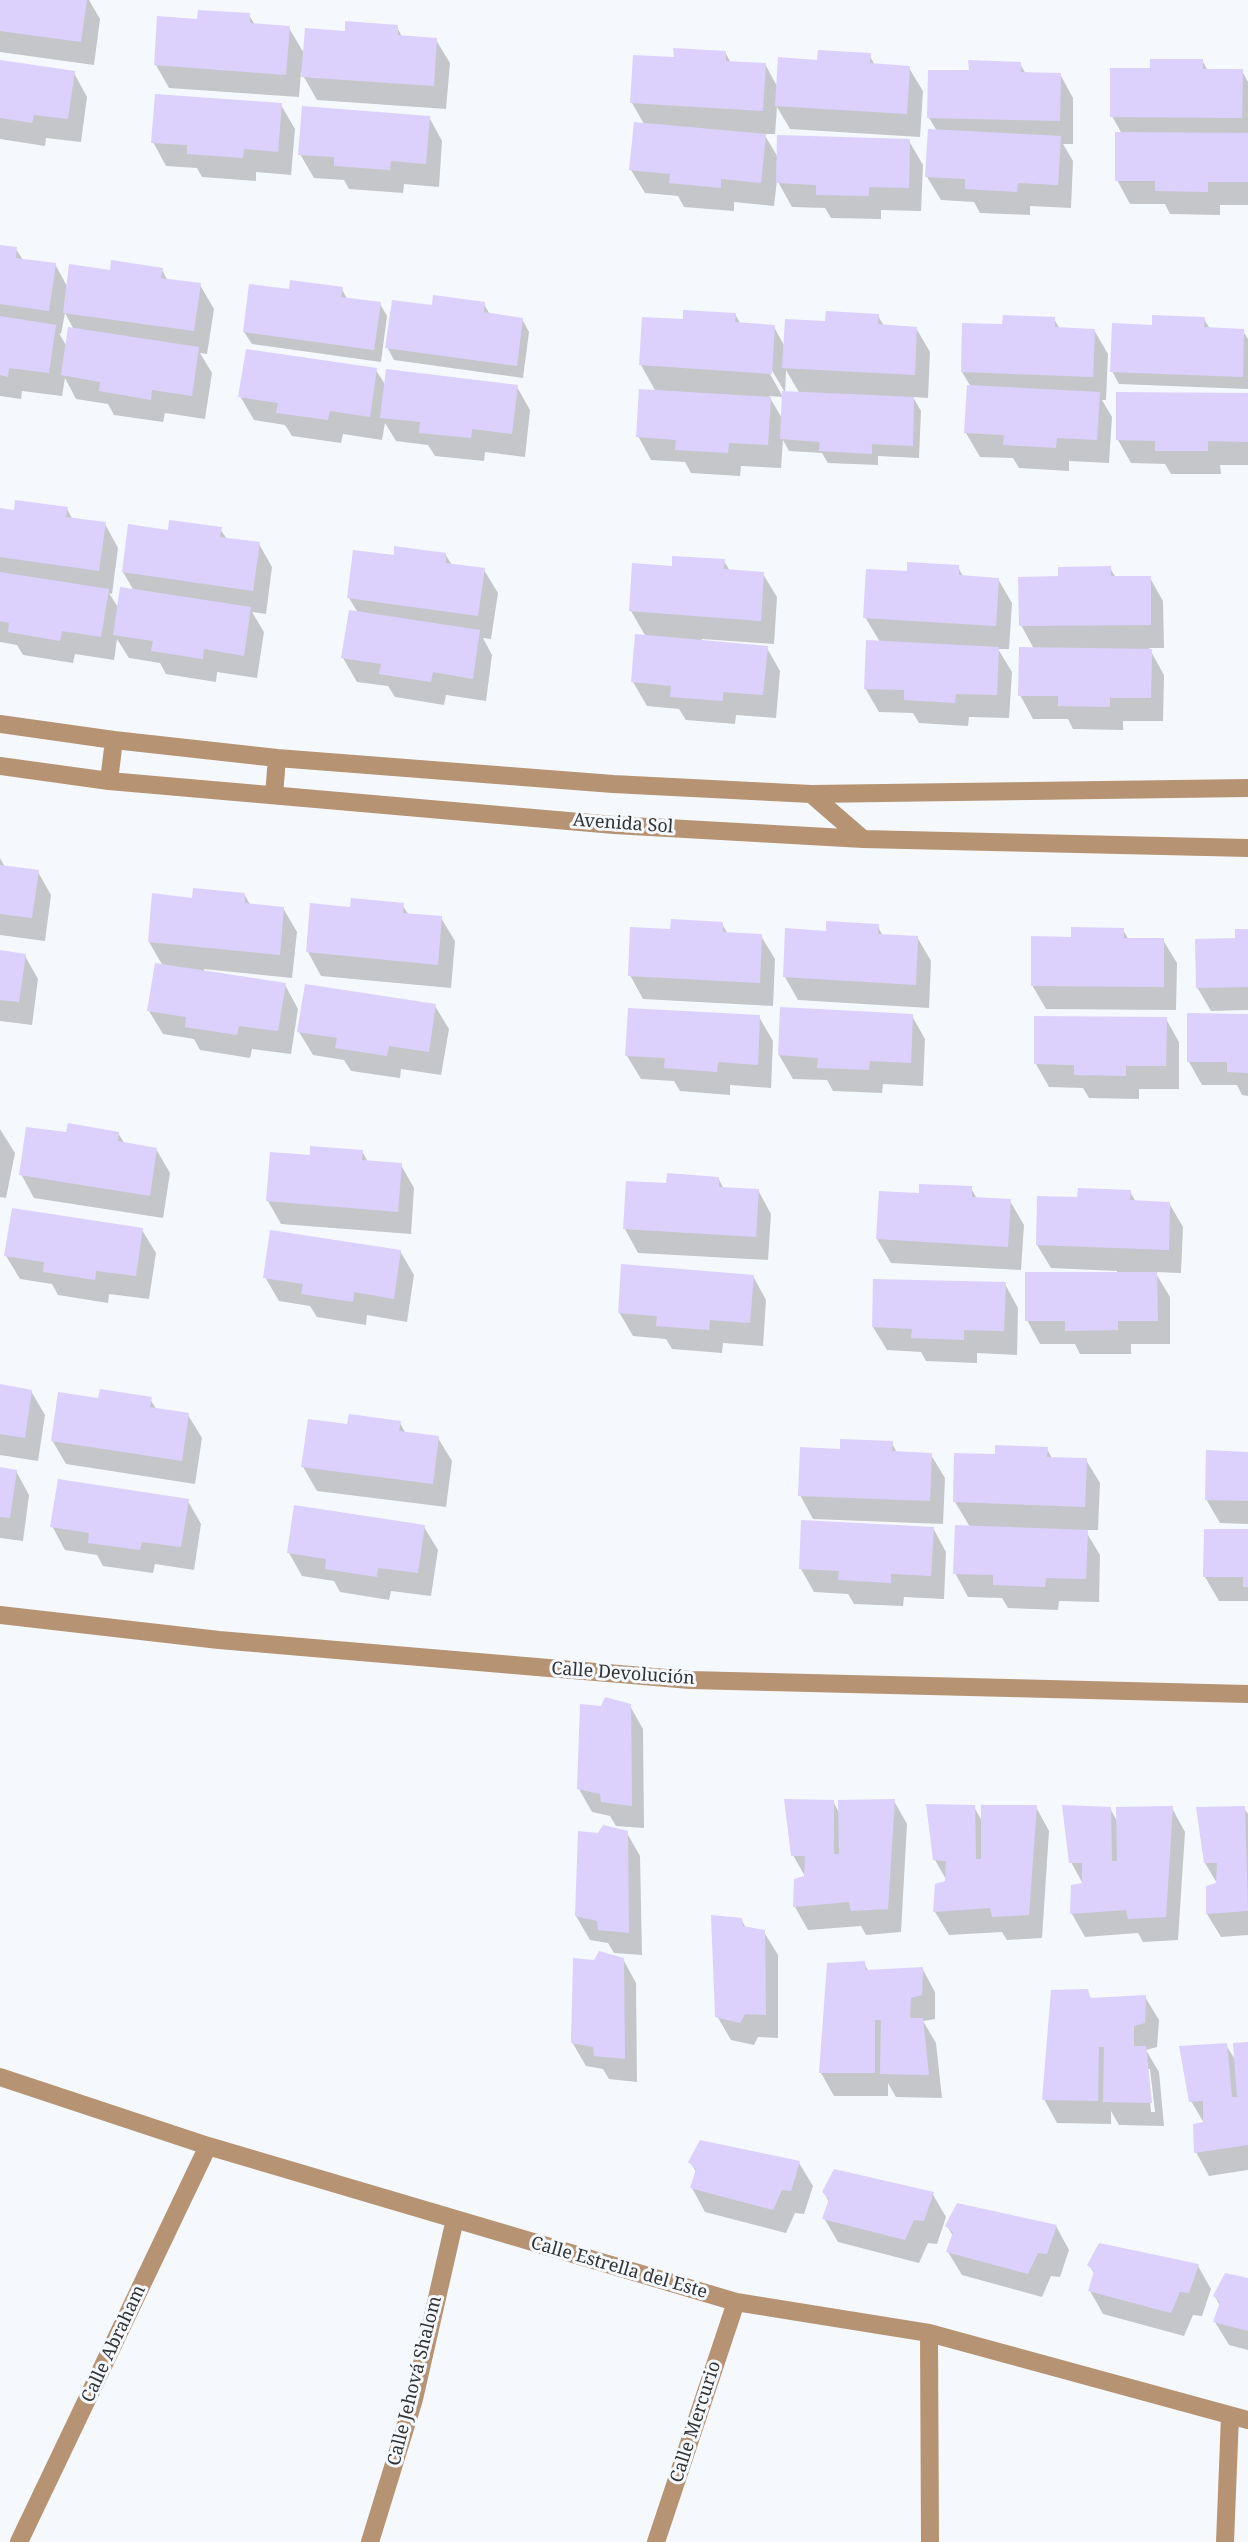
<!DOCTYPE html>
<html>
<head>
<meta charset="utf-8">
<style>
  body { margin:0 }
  canvas { display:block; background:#f5f8fc }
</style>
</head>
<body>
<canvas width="1248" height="2542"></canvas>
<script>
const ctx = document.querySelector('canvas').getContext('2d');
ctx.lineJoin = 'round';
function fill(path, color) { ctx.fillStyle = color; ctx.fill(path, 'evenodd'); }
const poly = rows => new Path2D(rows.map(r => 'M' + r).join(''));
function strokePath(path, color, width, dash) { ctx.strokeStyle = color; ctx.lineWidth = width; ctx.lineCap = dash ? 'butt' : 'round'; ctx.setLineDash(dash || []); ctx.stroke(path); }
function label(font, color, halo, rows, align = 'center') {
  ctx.font = font + ' "Noto Serif",serif'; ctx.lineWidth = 6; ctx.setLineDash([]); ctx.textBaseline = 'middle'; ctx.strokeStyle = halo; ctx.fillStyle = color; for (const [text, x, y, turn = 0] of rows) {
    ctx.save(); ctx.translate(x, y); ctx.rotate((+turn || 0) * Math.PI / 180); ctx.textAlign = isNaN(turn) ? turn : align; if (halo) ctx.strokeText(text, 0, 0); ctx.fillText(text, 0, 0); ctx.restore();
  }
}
fill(poly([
  [0,0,89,0,100,19,94,65,0,52],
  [249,15,255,25,289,28,305,55,346,33,397,27,402,37,436,40,450,63,446,109,317,100,301,72,299,97,169,88,156,65,199,21],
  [725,52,731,63,765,64,777,86,819,61,869,55,875,65,909,68,923,91,920,137,790,129,777,107,775,134,764,134,779,159,909,141,923,165,921,211,881,210,881,219,831,218,825,208,792,207,777,180,774,206,734,202,734,211,684,207,678,196,645,193,631,170,644,124,632,103,675,59],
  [1202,60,1208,71,1242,71,1248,82,1248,205,1220,205,1220,215,1170,214,1165,204,1130,204,1117,180,1122,134,1112,116,1152,70],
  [0,62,74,73,87,97,81,142,46,138,45,146,0,139],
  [1020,64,1026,74,1060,74,1073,98,1073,144,1063,144,1073,161,1071,208,1030,206,1030,215,980,213,974,202,941,200,927,177,937,131,929,118,970,72],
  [281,105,295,129,291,175,256,172,256,181,202,177,197,168,166,166,153,142],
  [429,117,442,141,439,187,404,184,403,193,349,189,344,180,314,178,300,154],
  [0,247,16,249,23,260,55,264,68,288,111,272,162,270,168,281,200,285,214,309,207,354,200,353,212,373,205,419,165,413,163,422,114,415,108,404,76,399,65,378,62,396,22,391,21,399,0,396],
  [65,313,74,330,67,347,59,333,61,334],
  [341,288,348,300,380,304,387,316,381,362,252,344,244,332,291,291],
  [484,304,490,315,522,319,529,332,523,378,394,360,387,347,433,307],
  [735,314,741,325,774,327,785,347,827,323,878,316,884,326,916,328,930,352,928,398,913,397,921,411,919,458,878,456,878,465,828,463,822,453,789,451,783,440,781,468,741,466,740,476,691,473,685,462,651,460,638,436,656,392,641,365,684,321],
  [769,365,784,391,783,420,769,396,783,397,766,367],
  [786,370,800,394,785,393],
  [1054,319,1060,329,1094,330,1108,354,1106,400,1102,400,1112,417,1109,463,1069,461,1069,471,1019,468,1013,458,980,457,966,433,971,387,962,372,1004,326],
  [1204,319,1210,329,1243,331,1248,339,1248,389,1119,384,1112,371,1153,327],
  [376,370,386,386,517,387,530,410,525,457,485,452,484,461,435,456,428,445,396,441,385,423,382,440,343,434,341,443,292,436,285,425,254,420,240,396],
  [1248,395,1248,465,1220,465,1221,474,1171,474,1165,464,1131,463,1118,440],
  [67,509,73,520,105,524,118,548,112,594,109,593,119,609,134,591,123,572,170,532,220,529,227,539,259,544,272,567,266,614,252,612,264,632,257,678,217,672,216,682,166,674,160,663,129,658,117,639,114,660,75,654,73,663,23,655,17,645,0,642,0,510,16,512],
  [445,554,452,565,484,570,498,593,491,639,483,638,492,655,486,701,446,695,444,705,395,697,388,686,357,682,343,658,358,613,349,598,395,557],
  [724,561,730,571,763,574,777,597,774,644,702,639,701,642,767,648,780,671,776,718,736,715,735,724,686,720,679,709,647,706,633,682,646,637,631,611,673,567],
  [958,567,964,578,998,579,1012,603,1009,649,998,649,1012,672,1009,718,969,717,968,726,919,723,913,713,879,712,865,688,880,642,865,617,909,573],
  [1110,568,1116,578,1150,578,1163,601,1164,648,1149,648,1164,675,1163,721,1123,721,1123,730,1073,729,1068,719,1033,719,1020,695,1034,649,1021,625,1060,578],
  [0,858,5,867,38,872,51,895,45,941,0,935],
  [244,894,251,906,283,908,297,932,292,978,204,969,204,972,285,985,298,1009,291,1054,252,1049,250,1058,200,1050,194,1039,163,1034,149,1011,163,966,149,942,194,900],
  [402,905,409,915,441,918,455,941,451,988,321,976,308,952,352,909],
  [722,924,728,934,761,936,775,959,773,1006,643,999,630,975,672,931],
  [877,925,883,936,917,937,931,961,929,1008,798,1000,785,977],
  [1123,930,1129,940,1163,940,1177,963,1176,1010,1046,1009,1032,985,1073,938],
  [1248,930,1248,1010,1211,1011,1197,987],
  [0,952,25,956,38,979,32,1025,0,1021],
  [435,1006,449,1029,441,1075,401,1069,400,1078,351,1071,344,1060,313,1055,299,1032],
  [912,1016,925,1039,923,1086,883,1084,882,1093,833,1091,827,1080,793,1079,779,1055],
  [1248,1016,1248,1096,1242,1095,1237,1085,1202,1085,1189,1062],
  [759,1017,773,1041,771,1088,730,1085,730,1095,680,1091,674,1081,641,1079,627,1056],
  [1166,1019,1179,1042,1179,1089,1139,1089,1139,1099,1089,1098,1083,1088,1049,1087,1036,1064],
  [0,1129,15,1153,6,1198,0,1197],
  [118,1133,125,1144,156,1149,170,1173,163,1218,34,1198,21,1174,67,1134],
  [362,1151,368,1162,401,1165,414,1188,411,1234,281,1224,268,1201,312,1157],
  [718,1178,724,1189,758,1190,771,1214,768,1260,638,1253,625,1229,668,1185],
  [971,1188,977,1199,1010,1201,1024,1225,1021,1270,891,1263,877,1239],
  [1130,1192,1136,1202,1169,1203,1183,1227,1181,1273,1155,1272,1170,1297,1170,1344,1131,1344,1131,1354,1080,1354,1075,1344,1040,1344,1027,1320,1117,1274,1117,1271,1051,1268,1037,1245,1079,1199],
  [142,1230,156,1253,149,1299,109,1294,108,1303,58,1295,52,1284,20,1279,6,1256],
  [400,1251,414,1275,407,1322,367,1315,366,1325,317,1317,310,1306,279,1301,265,1277],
  [753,1276,766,1300,763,1346,723,1343,722,1353,672,1349,666,1339,633,1336,619,1312],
  [1005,1284,1018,1308,1017,1355,977,1353,977,1363,926,1361,921,1352,887,1350,873,1327],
  [0,1386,31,1391,45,1415,38,1461,0,1455],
  [150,1399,157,1410,188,1415,202,1438,195,1484,66,1464,52,1440,100,1400],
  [400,1423,406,1434,438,1438,452,1461,446,1507,317,1491,303,1467,349,1426],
  [892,1443,897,1453,931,1455,945,1478,943,1524,813,1519,800,1495,841,1451],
  [1047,1449,1052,1458,1086,1460,1100,1483,1098,1530,1085,1530,1100,1555,1099,1602,1059,1601,1058,1610,1008,1608,1002,1598,968,1597,955,1573,970,1527,955,1502],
  [1248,1454,1248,1524,1220,1523,1206,1499],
  [0,1469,16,1471,29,1495,23,1541,0,1538],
  [188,1501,201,1524,194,1570,155,1564,153,1573,103,1566,97,1555,65,1550,52,1526],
  [424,1527,438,1550,431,1596,391,1591,389,1600,340,1592,334,1581,302,1576,289,1553],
  [933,1528,946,1552,944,1599,904,1597,903,1606,854,1604,848,1594,814,1592,801,1569],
  [1205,1531,1248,1531,1248,1601,1219,1601,1205,1577],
  [630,1706,643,1729,644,1828,616,1826,610,1816,592,1812,579,1789,602,1708],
  [833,1801,840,1815,894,1801,907,1824,901,1932,866,1935,861,1926,808,1930,795,1907,806,1878,793,1855],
  [974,1807,982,1821,1036,1807,1049,1831,1042,1938,1007,1940,1002,1932,949,1935,935,1912,947,1881,935,1860],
  [1110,1808,1118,1823,1172,1808,1185,1832,1178,1940,1143,1942,1138,1933,1085,1937,1072,1914,1083,1884,1071,1862],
  [1244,1808,1248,1814,1248,1935,1221,1937,1207,1914,1218,1885,1205,1863],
  [627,1833,640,1856,642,1955,614,1953,608,1943,590,1940,576,1916],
  [741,1919,746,1928,764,1932,778,1955,778,2038,758,2037,754,2045,731,2040,717,2016],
  [623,1959,636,1983,637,2082,609,2079,603,2069,586,2066,572,2042,595,1962],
  [864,1963,869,1972,922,1968,935,1992,935,2019,923,2021,936,2043,942,2098,896,2097,888,2083,888,2096,834,2096,821,2073],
  [1087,1991,1092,2000,1145,1997,1159,2020,1157,2047,1146,2050,1159,2072,1164,2126,1119,2125,1111,2111,1111,2124,1057,2123,1044,2099],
  [1147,2069,1150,2069,1155,2112,1151,2112],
  [1248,2044,1248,2170,1209,2176,1196,2152,1204,2123,1191,2101,1226,2045,1236,2061],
  [690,2162,799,2163,813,2186,804,2214,795,2213,786,2233,705,2212,692,2188,697,2173],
  [824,2192,932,2193,946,2217,937,2244,928,2243,919,2263,838,2242,824,2218,829,2202],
  [947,2226,1056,2226,1069,2250,1060,2277,1051,2276,1042,2297,962,2275,948,2252,953,2236],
  [1089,2265,1198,2266,1211,2289,1202,2316,1193,2315,1184,2336,1103,2314,1090,2291,1095,2275],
  [1248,2280,1248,2350,1229,2345,1215,2322,1220,2306,1215,2296]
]), '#0003');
fill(poly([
  [0,0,87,0,81,42,0,31],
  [198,10,250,13,250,23,290,26,286,75,154,65,157,16,197,19],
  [345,21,398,25,398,35,437,38,434,86,301,77,305,28,345,31],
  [673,48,726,51,726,61,766,63,763,111,630,103,633,55,674,57],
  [818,50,871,53,870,63,910,66,907,114,775,106,778,57,817,60],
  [1150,59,1203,59,1203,69,1243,69,1242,118,1110,117,1110,68,1150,68],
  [0,60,75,71,68,119,34,115,32,123,0,118],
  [968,60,1021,62,1021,72,1061,73,1060,121,927,118,928,70,969,70],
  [155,94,282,103,278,152,244,149,243,158,187,154,187,145,151,143],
  [302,106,430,116,426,164,391,161,390,170,334,166,334,157,298,155],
  [634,122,766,134,761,183,721,179,721,188,669,183,670,174,629,170],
  [928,129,1061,136,1058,185,1018,183,1017,192,965,189,965,179,925,177],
  [1115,132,1248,133,1248,182,1208,182,1208,192,1155,191,1155,181,1115,181],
  [777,135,910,139,909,188,869,187,869,196,816,195,816,185,776,183],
  [0,245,17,247,16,258,56,263,49,311,0,304],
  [111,260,163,268,161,278,201,283,194,331,63,313,69,264,110,270],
  [290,280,343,287,341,297,381,302,374,350,243,332,249,284,289,289],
  [433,295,485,302,484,312,523,318,517,366,385,348,392,300,432,305],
  [683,310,736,313,735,322,775,325,772,374,639,365,642,317,683,319],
  [826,311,879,314,878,324,917,327,915,375,782,368,785,319,825,321],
  [1003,315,1055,317,1055,327,1095,329,1093,377,961,372,962,323,1002,324],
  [1152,315,1205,317,1204,327,1244,329,1243,377,1110,372,1112,323,1152,325],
  [0,316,56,325,49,373,9,368,8,377,0,375],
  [68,327,199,347,192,396,152,390,151,400,99,391,100,382,61,375],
  [246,349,377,368,370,417,330,411,328,420,276,413,278,403,238,397],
  [386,369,518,385,512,434,472,429,471,438,419,433,420,422,380,418],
  [967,385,1100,392,1097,440,1057,438,1056,448,1003,445,1004,435,964,433],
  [639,389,771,397,768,445,729,443,728,453,675,450,676,440,636,437],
  [782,391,914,397,913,446,872,444,872,454,819,451,820,442,780,439],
  [1116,392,1248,393,1248,442,1208,441,1208,451,1155,451,1155,441,1116,440],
  [15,500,68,507,66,517,106,522,99,571,0,557,0,508,14,510],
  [169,520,222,527,220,537,260,542,253,591,122,572,128,524,168,530],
  [394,546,446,553,446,563,485,568,478,616,347,598,353,550,394,555],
  [672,556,725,559,724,569,764,572,761,621,629,611,632,563,672,566],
  [907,562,959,565,959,575,999,578,996,626,863,618,866,569,907,571],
  [1111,566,1111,576,1151,576,1151,625,1019,626,1018,577,1058,576,1058,567],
  [0,572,109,589,101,637,62,631,60,641,8,632,9,623,0,621],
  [120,587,251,607,244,656,204,649,203,659,151,651,153,641,113,635],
  [349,610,480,630,473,679,433,672,431,682,379,674,381,664,341,658],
  [635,634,768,646,763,695,723,692,723,701,670,697,671,686,631,682],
  [866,640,999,647,997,695,956,694,955,703,904,700,904,690,864,689],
  [1019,647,1152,649,1151,698,1110,698,1110,707,1058,706,1058,696,1018,696],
  [0,865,39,870,32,918,0,914],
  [193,888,245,893,245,903,284,907,280,955,148,942,152,893,192,898],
  [351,898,404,903,403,913,442,916,438,965,306,952,310,903,350,907],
  [671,919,723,922,723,932,762,934,760,983,628,976,630,927,670,929],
  [826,921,879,924,878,934,918,936,916,985,783,977,785,928,826,931],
  [1071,927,1124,928,1124,938,1164,938,1164,987,1031,986,1031,936,1071,937],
  [1235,929,1248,929,1248,987,1196,988,1195,939,1235,938],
  [0,950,26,954,19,1002,0,1000],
  [155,963,286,983,278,1031,239,1026,237,1035,185,1027,186,1017,147,1011],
  [305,984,436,1004,429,1052,389,1046,387,1056,335,1048,337,1038,297,1032],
  [780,1007,913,1014,911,1063,870,1061,869,1070,817,1068,818,1058,778,1055],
  [628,1008,760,1015,758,1065,718,1062,717,1072,664,1068,665,1058,625,1056],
  [1187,1013,1248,1014,1248,1073,1227,1072,1227,1062,1187,1062],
  [1034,1016,1167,1017,1166,1066,1126,1066,1126,1076,1074,1075,1074,1065,1034,1064],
  [68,1123,119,1132,118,1141,157,1148,150,1196,19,1175,26,1127,66,1132],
  [310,1146,363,1150,362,1160,402,1163,398,1212,266,1201,270,1152,310,1155],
  [667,1173,719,1177,719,1187,759,1189,756,1237,623,1229,626,1181,666,1183],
  [919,1184,972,1186,972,1197,1011,1199,1008,1247,876,1239,879,1191,919,1193],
  [1078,1188,1131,1190,1130,1200,1170,1202,1169,1250,1036,1245,1037,1196,1077,1197],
  [12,1208,143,1228,136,1276,96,1271,95,1280,43,1272,44,1262,4,1256],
  [270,1230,401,1250,394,1299,354,1292,353,1302,301,1294,303,1284,263,1278],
  [621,1264,754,1275,750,1323,710,1320,709,1330,656,1326,657,1316,618,1313],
  [1025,1272,1157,1272,1158,1321,1118,1321,1118,1330,1065,1331,1065,1321,1025,1321],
  [873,1279,1006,1282,1004,1331,964,1330,964,1340,911,1338,912,1329,872,1327],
  [0,1384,32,1390,25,1438,0,1434],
  [100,1389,152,1397,150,1407,189,1413,182,1461,51,1441,58,1392,98,1398],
  [349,1414,401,1421,399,1431,439,1436,433,1484,301,1467,308,1419,347,1424],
  [840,1439,893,1441,892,1451,932,1453,930,1501,798,1496,800,1447,840,1449],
  [995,1445,1048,1447,1047,1457,1087,1458,1085,1507,953,1502,954,1453,995,1454],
  [1206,1450,1248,1452,1248,1501,1205,1500],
  [0,1467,17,1470,10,1518,0,1517],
  [58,1479,189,1499,181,1547,142,1542,140,1550,88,1543,89,1533,50,1527],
  [294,1505,425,1525,418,1573,378,1568,377,1577,325,1569,326,1559,287,1553],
  [801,1520,934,1527,931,1576,891,1574,891,1583,838,1580,839,1571,799,1569],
  [955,1525,1088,1530,1086,1579,1046,1578,1045,1587,993,1585,993,1575,953,1574],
  [1204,1529,1248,1529,1248,1587,1243,1587,1243,1577,1203,1577],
  [605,1697,631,1704,632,1806,601,1802,600,1794,577,1789,580,1704,601,1706],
  [784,1799,834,1800,834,1854,839,1854,838,1800,895,1799,888,1909,851,1911,849,1902,793,1907,794,1879,804,1876,805,1856,791,1856],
  [926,1804,975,1805,976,1859,981,1859,981,1805,1037,1805,1029,1915,992,1917,990,1908,933,1912,935,1884,945,1881,946,1861,933,1860],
  [1062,1805,1111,1807,1112,1861,1117,1861,1116,1807,1173,1806,1166,1917,1128,1919,1126,1910,1070,1914,1071,1885,1082,1883,1082,1863,1069,1863],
  [1245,1806,1248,1911,1206,1914,1206,1886,1216,1883,1217,1863,1204,1863,1196,1807],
  [603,1825,628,1831,629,1933,598,1930,597,1921,575,1916,578,1831,598,1833],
  [711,1915,742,1918,743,1926,765,1930,766,2015,745,2014,740,2023,715,2017],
  [599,1951,624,1958,625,2059,594,2056,593,2047,571,2043,573,1958,594,1960],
  [865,1961,866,1970,923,1967,922,1995,911,1998,910,2018,923,2018,929,2075,880,2074,881,2020,875,2020,875,2073,819,2073,827,1963],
  [1088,1989,1090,1998,1146,1995,1145,2023,1134,2026,1134,2046,1146,2046,1152,2103,1103,2102,1104,2047,1099,2047,1098,2101,1042,2100,1051,1990],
  [1248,2042,1248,2145,1194,2153,1193,2124,1203,2122,1203,2101,1189,2102,1179,2046,1227,2043,1232,2097,1237,2097,1233,2043],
  [700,2140,800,2161,791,2191,782,2190,773,2210,690,2188,696,2169,688,2162],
  [834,2169,934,2192,924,2221,914,2220,905,2240,822,2219,829,2199,822,2192],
  [957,2203,1057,2225,1047,2254,1038,2253,1028,2274,946,2252,953,2232,945,2226],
  [1099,2243,1199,2264,1189,2293,1180,2292,1171,2313,1088,2291,1094,2271,1087,2265],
  [1225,2273,1248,2278,1248,2331,1213,2322,1220,2302,1213,2296]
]), '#dcd1fd');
strokePath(poly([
  [0,724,114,740,277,758,613,784,811,794,1248,788],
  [0,766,109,781,614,825,863,839,1248,848],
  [109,781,114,740],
  [811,794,863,839],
  [274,795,277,758],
  [0,1615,219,1640,690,1680,1248,1694],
  [0,2077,208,2146,736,2302,929,2333,1248,2420],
  [929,2333,930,2542],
  [19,2542,208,2146],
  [370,2542,414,2399,455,2219],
  [656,2542,736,2302],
  [1225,2542,1230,2416]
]), '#b69473', 18);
label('18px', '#323335', '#f5f8fc', [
  ["Avenida Sol",623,824,4],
  ["Calle Devolución",623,1674,4],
  ["Calle Estrella del Este",619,2268,16],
  ["Calle Abraham",114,2344,-65],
  ["Calle Jehová Shalom",415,2381,-76],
  ["Calle Mercurio",696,2422,-72]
]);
</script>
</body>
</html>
